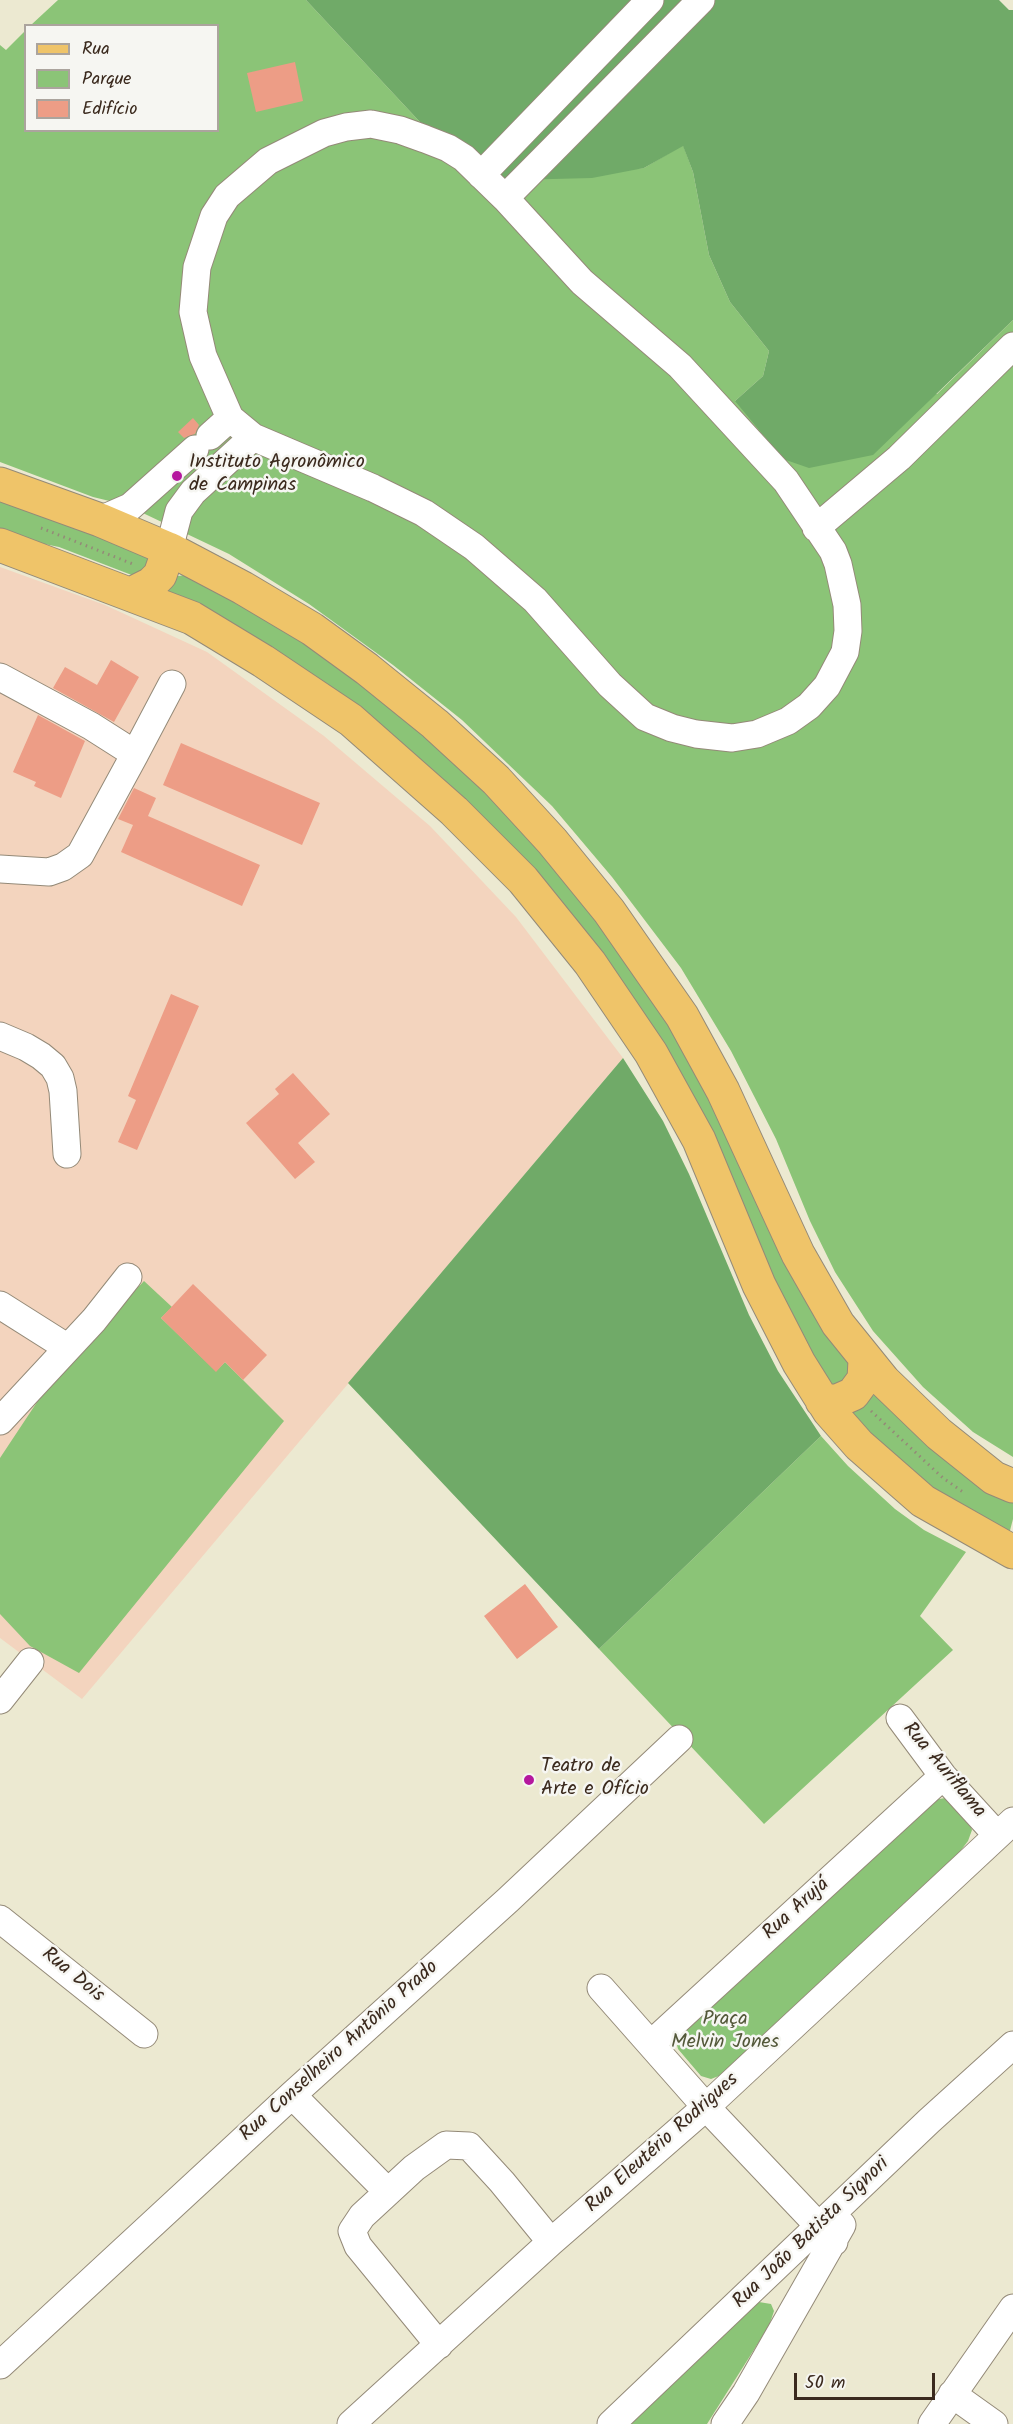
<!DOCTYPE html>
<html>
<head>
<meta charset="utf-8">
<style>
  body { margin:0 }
  #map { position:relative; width:1013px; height:2424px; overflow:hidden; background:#ece9d1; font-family:Kalam,sans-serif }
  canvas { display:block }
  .legend { position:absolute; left:24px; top:24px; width:195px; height:108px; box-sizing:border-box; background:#f6f6f2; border:2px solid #aba49d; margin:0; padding:8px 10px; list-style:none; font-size:18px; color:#3b2a1e }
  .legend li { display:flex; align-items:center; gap:12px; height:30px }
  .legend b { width:30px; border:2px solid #aba49d }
  .scale { position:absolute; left:794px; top:2373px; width:141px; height:27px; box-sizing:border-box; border:3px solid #3b2a1e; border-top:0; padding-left:8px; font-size:18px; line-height:21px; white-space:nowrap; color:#3b2a1e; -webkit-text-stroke:4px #f6f6f2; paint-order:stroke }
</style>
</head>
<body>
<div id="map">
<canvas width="1013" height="2424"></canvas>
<ul class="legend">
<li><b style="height:8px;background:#efc469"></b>Rua</li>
<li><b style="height:16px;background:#8bc477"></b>Parque</li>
<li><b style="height:16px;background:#ed9d86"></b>Edifício</li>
</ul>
<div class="scale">50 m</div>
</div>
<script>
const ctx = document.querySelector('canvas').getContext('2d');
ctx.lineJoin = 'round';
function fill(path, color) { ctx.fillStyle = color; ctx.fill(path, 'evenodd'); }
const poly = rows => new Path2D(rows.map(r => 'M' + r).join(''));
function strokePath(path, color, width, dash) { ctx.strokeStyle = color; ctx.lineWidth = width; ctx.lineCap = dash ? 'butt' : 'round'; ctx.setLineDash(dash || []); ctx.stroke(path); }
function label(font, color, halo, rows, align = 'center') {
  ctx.font = font + ' Kalam,sans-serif'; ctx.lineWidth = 5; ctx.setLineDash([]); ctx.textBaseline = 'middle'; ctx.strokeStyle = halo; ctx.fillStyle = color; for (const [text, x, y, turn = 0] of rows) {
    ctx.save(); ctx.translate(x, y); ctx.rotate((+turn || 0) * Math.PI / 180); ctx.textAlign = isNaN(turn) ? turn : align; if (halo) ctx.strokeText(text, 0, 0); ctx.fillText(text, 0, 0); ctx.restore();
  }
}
fill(poly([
  [0,567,105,605,207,652,324,736,430,826,516,917,623,1058,82,1699,0,1638]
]), '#f3d4be');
fill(poly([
  [58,0,306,0,475,181,644,168,683,145,693,172,709,255,730,302,769,351,763,376,735,401,937,394,1013,320,1013,1457,973,1432,923,1387,873,1331,835,1272,810,1221,776,1139,731,1051,681,968,612,877,552,806,462,720,393,665,309,604,229,554,126,505,93,497,0,462,0,45,6,50,25,31,26,130,218,130,218,26,31,25],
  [0,496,155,560,142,579,59,547,0,535],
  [186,575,210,585,305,641,449,752,581,894,669,1014,856,1371,829,1390,762,1270,525,871,165,597,170,577],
  [144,1281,172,1307,161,1318,216,1371,225,1362,284,1421,79,1673,30,1646,0,1614,0,1458,53,1378],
  [875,1395,1013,1494,1013,1519,1008,1538,931,1490,852,1417,848,1408,866,1397],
  [821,1436,848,1466,895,1509,924,1530,966,1552,920,1616,953,1650,764,1824,599,1649],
  [945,1798,968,1818,972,1830,968,1841,958,1854,724,2074,711,2079,701,2076,678,2049,676,2041,680,2034,934,1800],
  [759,2302,771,2304,774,2311,769,2326,707,2424,631,2424]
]), '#8bc477');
fill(poly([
  [306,0,999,0,1009,10,1013,10,1013,320,873,455,809,468,783,459,735,401,763,376,769,351,730,302,709,255,693,172,683,146,644,168,592,178,475,181],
  [623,1058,663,1121,689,1174,749,1315,778,1371,821,1436,599,1649,348,1383]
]), '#70aa68');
fill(poly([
  [295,62,303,101,256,112,247,73],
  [193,418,199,425,195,434,184,438,178,432],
  [111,660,139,677,114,722,53,688,65,667,97,685],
  [38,715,85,741,61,798,34,786,36,782,13,772],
  [181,743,320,803,302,845,163,785],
  [134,788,156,798,148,816,260,865,242,906,121,852,133,825,118,819],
  [171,994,199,1006,137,1150,118,1142,136,1100,128,1096],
  [293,1073,330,1114,298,1143,315,1162,295,1179,246,1123,279,1094,275,1089],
  [193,1284,267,1355,243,1380,225,1362,216,1372,161,1318],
  [525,1584,558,1627,517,1659,484,1616]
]), '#ed9d86');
const minor = poly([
  [371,124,400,130,425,139,448,148,464,158,505,198,582,282,680,366,786,481,833,551,838,564,847,605,848,631,845,652,827,686,809,706,788,721,757,734,732,738,696,734,672,728,645,717,610,685,535,600,474,547,424,513,373,488,253,437,230,418,203,356,193,312,197,267,214,216,227,196,268,161,324,133,346,127,371,124],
  [481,175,650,0],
  [505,198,701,0],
  [210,436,230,418],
  [100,520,130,507,195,449],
  [816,528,899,458,1013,346],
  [169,549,179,511,193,492,253,437],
  [0,677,91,726,135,754,80,855,63,867,49,872,0,869],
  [135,754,172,684],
  [0,1036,26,1047,41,1056,53,1066,60,1078,63,1091,67,1154],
  [0,1305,68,1348],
  [0,1421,94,1320,128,1277],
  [0,1700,30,1662],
  [900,1718,943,1776,997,1835],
  [0,1919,144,2034],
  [601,1988,706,2107,834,2242],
  [651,2044,943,1776],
  [292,2095,388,2192],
  [439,2345,358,2246,352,2231,362,2216,414,2168,446,2145,469,2146,502,2182,551,2242],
  [0,2365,292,2095,508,1900,679,1739],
  [952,2394,994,2424],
  [351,2424,551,2242,706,2107,1013,1821],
  [611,2424,929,2121,1013,2045],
  [725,2424,746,2393,842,2225],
  [932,2424,1013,2308]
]);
const major = poly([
  [0,484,100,520,173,551,243,588,312,629,367,669,435,724,496,780,552,841,609,911,682,1016,723,1091,798,1254,838,1324,884,1381,939,1434,994,1478,1013,1486],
  [0,545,192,618,263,661,351,720,454,811,523,880,590,963,651,1053,699,1140,759,1285,799,1363,829,1411,859,1445,923,1501,1013,1552],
  [131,594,151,584,160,575,169,549],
  [822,1401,837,1401,853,1394,864,1379,865,1360]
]);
strokePath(minor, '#948a78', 29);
strokePath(major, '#948a78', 35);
strokePath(poly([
  [41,528,133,564],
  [871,1411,943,1478,963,1492]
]), '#948a78', 3, [1.5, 4.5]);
strokePath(minor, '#fff', 27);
strokePath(major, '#efc469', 33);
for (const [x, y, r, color] of [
  [177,476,6,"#b5179e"],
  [529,1780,6,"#b5179e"]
]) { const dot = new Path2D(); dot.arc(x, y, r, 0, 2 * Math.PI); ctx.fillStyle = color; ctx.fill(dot); strokePath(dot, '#f6f6f2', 2); }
label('20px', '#3b2a1e', '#f6f6f2', [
  ["Instituto Agronômico",189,464],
  ["de Campinas",189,487],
  ["Teatro de",541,1768],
  ["Arte e Ofício",541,1791]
], 'left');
label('20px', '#3b2a1e', '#f6f6f2', [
  ["Rua Auriflama",943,1771,50],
  ["Rua Arujá",797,1910,-42],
  ["Rua Dois",72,1976,39],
  ["Rua Conselheiro Antônio Prado",340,2052,-42],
  ["Rua Eleutério Rodrigues",663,2144,-42],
  ["Rua João Batista Signori",812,2234,-44]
]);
label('20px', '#535839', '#f6f6f2', [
  ["Praça",725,2021],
  ["Melvin Jones",725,2044]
]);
</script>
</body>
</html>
